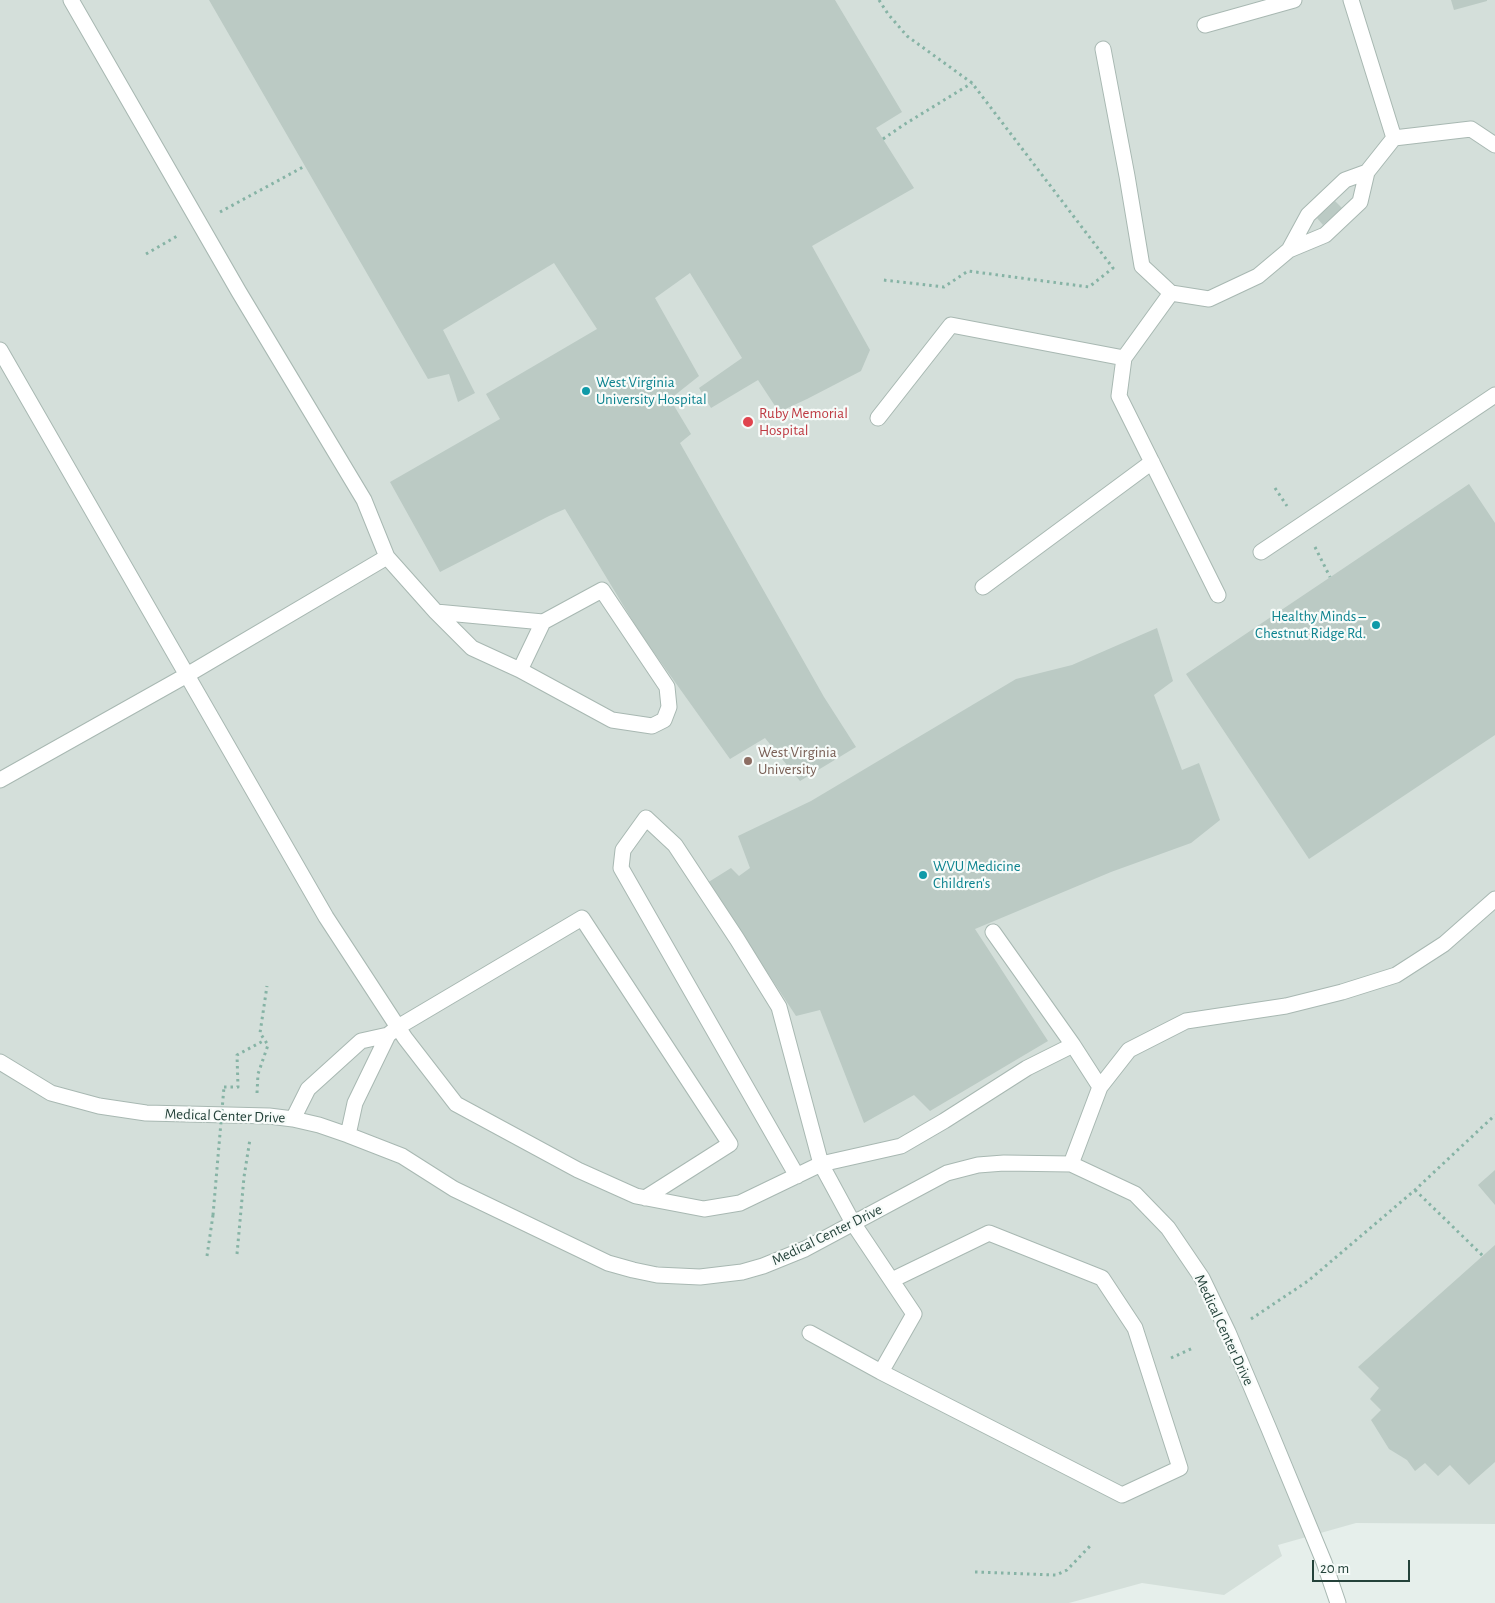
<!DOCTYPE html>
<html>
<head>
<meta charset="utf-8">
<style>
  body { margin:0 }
  #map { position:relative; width:1495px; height:1603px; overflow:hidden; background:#e6efeb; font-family:"Alegreya Sans",sans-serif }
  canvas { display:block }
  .scale { position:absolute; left:1312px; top:1560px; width:98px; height:22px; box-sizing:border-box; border:2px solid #24423a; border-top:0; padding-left:6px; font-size:15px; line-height:18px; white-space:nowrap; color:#24423a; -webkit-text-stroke:4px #f7fbf9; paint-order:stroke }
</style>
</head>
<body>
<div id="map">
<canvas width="1495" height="1603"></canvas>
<div class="scale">20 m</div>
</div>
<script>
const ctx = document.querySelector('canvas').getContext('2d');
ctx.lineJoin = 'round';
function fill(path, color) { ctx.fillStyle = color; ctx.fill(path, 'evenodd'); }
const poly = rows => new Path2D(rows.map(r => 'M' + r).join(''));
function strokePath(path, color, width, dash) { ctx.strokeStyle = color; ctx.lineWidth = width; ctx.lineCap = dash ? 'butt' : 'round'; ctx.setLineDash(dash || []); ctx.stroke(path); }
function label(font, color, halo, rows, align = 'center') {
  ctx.font = font + ' "Alegreya Sans",sans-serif'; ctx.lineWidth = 4.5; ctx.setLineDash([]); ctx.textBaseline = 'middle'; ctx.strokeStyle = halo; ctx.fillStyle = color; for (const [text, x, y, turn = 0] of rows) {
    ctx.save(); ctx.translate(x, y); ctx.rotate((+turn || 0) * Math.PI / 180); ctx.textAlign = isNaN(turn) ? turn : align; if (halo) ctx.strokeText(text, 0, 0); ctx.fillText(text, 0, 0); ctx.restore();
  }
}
fill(poly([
  [0,0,1495,0,1495,1524,1356,1523,1278,1545,1282,1556,1224,1595,1142,1583,1069,1603,0,1603]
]), '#d4dfda');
fill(poly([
  [209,0,835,0,902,112,876,128,914,188,812,246,870,350,861,371,807,399,779,412,758,380,711,408,699,388,742,358,690,273,655,298,699,376,670,399,691,434,680,443,824,697,856,747,800,781,765,738,730,759,640,633,565,509,549,516,440,572,390,482,500,419,486,394,597,329,554,263,443,330,475,393,458,402,449,374,428,379],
  [1451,0,1487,0,1487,1,1454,10],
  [1335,201,1342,208,1323,225,1317,218],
  [1469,484,1495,523,1495,735,1309,859,1186,674],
  [1157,628,1173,681,1154,695,1182,770,1199,763,1220,820,1191,843,1111,872,975,929,1048,1041,930,1111,914,1095,864,1123,820,1010,796,1016,738,928,707,883,731,868,739,876,750,868,738,836,811,801,1016,679,1072,665],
  [1495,1170,1495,1205,1478,1185],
  [1495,1245,1495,1462,1469,1485,1450,1465,1438,1476,1425,1463,1415,1471,1407,1460,1389,1449,1371,1420,1381,1410,1370,1399,1379,1388,1358,1367]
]), '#bbcac4');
const minor = poly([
  [1351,0,1394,138],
  [1205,25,1294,0],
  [1103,49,1127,176,1142,266,1171,293,1209,299,1258,276,1289,250,1325,235,1360,202,1367,172,1394,138,1471,129,1495,145],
  [1289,250,1308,215,1345,180,1367,172],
  [1171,293,1124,358,1119,396,1218,595],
  [0,350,326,917,405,1038,456,1104,578,1170,636,1196,704,1209,740,1203,821,1164,853,1223,914,1314,881,1372,1122,1495,1180,1468,1135,1328,1102,1278,989,1233,892,1280],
  [878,418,951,325,1124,358],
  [1261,552,1495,395],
  [387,557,436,612,472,648,520,670,612,720,652,726,664,720,669,707,667,687,602,590,543,622,520,670],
  [983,587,1152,462],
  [436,612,543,622],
  [0,780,187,675,387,557,364,500,239,292,71,0],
  [993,932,1073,1045,1100,1087],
  [0,1062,51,1093,99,1106,146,1113,269,1116,293,1119,319,1125,348,1135,402,1156,454,1189,608,1263,633,1270,657,1275,700,1277,742,1272,763,1266,805,1249,947,1173,978,1165,1004,1163,1071,1164,1135,1194,1168,1228,1202,1278,1228,1332,1269,1429,1324,1562,1338,1603],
  [293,1119,308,1089,361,1041,388,1035],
  [348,1135,355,1103,388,1035,398,1027,582,918,730,1144,645,1198],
  [1071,1164,1100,1087,1129,1050,1186,1021,1286,1006,1342,992,1396,975,1444,944,1495,899],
  [797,1176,621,868,623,850,646,818,675,845,737,939,779,1007,821,1164,901,1146,944,1121,1027,1068,1073,1045],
  [810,1333,881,1372]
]);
strokePath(minor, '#a8b8b2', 17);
strokePath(poly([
  [879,0,888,14,907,36,972,83,1113,268,1089,287,968,271,944,287,883,280],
  [883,139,905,124,972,83],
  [220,212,305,166],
  [146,254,179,235],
  [1275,488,1287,506],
  [1315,547,1330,577],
  [224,1087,238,1087,237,1055,265,1040],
  [257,1093,258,1074,268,1045,260,1033,267,986],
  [1415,1190,1483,1256],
  [237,1254,244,1177,250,1139],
  [207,1256,213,1215],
  [1251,1319,1308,1281,1415,1190,1495,1115],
  [1171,1358,1193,1348],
  [975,1572,1056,1575,1067,1570,1091,1545]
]), '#86b3a5', 3, [2.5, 4]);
strokePath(minor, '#fff', 15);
strokePath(poly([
  [213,1215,224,1087]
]), '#86b3a5', 3, [2.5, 4]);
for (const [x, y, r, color] of [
  [586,391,5,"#0f9aa8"],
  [748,422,6,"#e0444e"],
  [1376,625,5,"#0f9aa8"],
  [748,761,5,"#8d6e63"],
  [923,875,5,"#0f9aa8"]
]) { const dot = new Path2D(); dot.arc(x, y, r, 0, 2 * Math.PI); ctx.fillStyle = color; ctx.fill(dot); strokePath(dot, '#f7fbf9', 2); }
label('15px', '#0d838f', '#f7fbf9', [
  ["West Virginia",596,382],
  ["University Hospital",596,399],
  ["Healthy Minds –",1366,616,"right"],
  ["Chestnut Ridge Rd.",1366,633,"right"],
  ["WVU Medicine",933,866],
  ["Children's",933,883]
], 'left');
label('15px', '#be3a42', '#f7fbf9', [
  ["Ruby Memorial",759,413],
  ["Hospital",759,430]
], 'left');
label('15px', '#785e54', '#f7fbf9', [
  ["West Virginia",758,752],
  ["University",758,769]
], 'left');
label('15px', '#24423a', '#f7fbf9', [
  ["Medical Center Drive",225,1116,2],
  ["Medical Center Drive",827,1235,-26],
  ["Medical Center Drive",1224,1330,65]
]);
</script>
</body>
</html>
